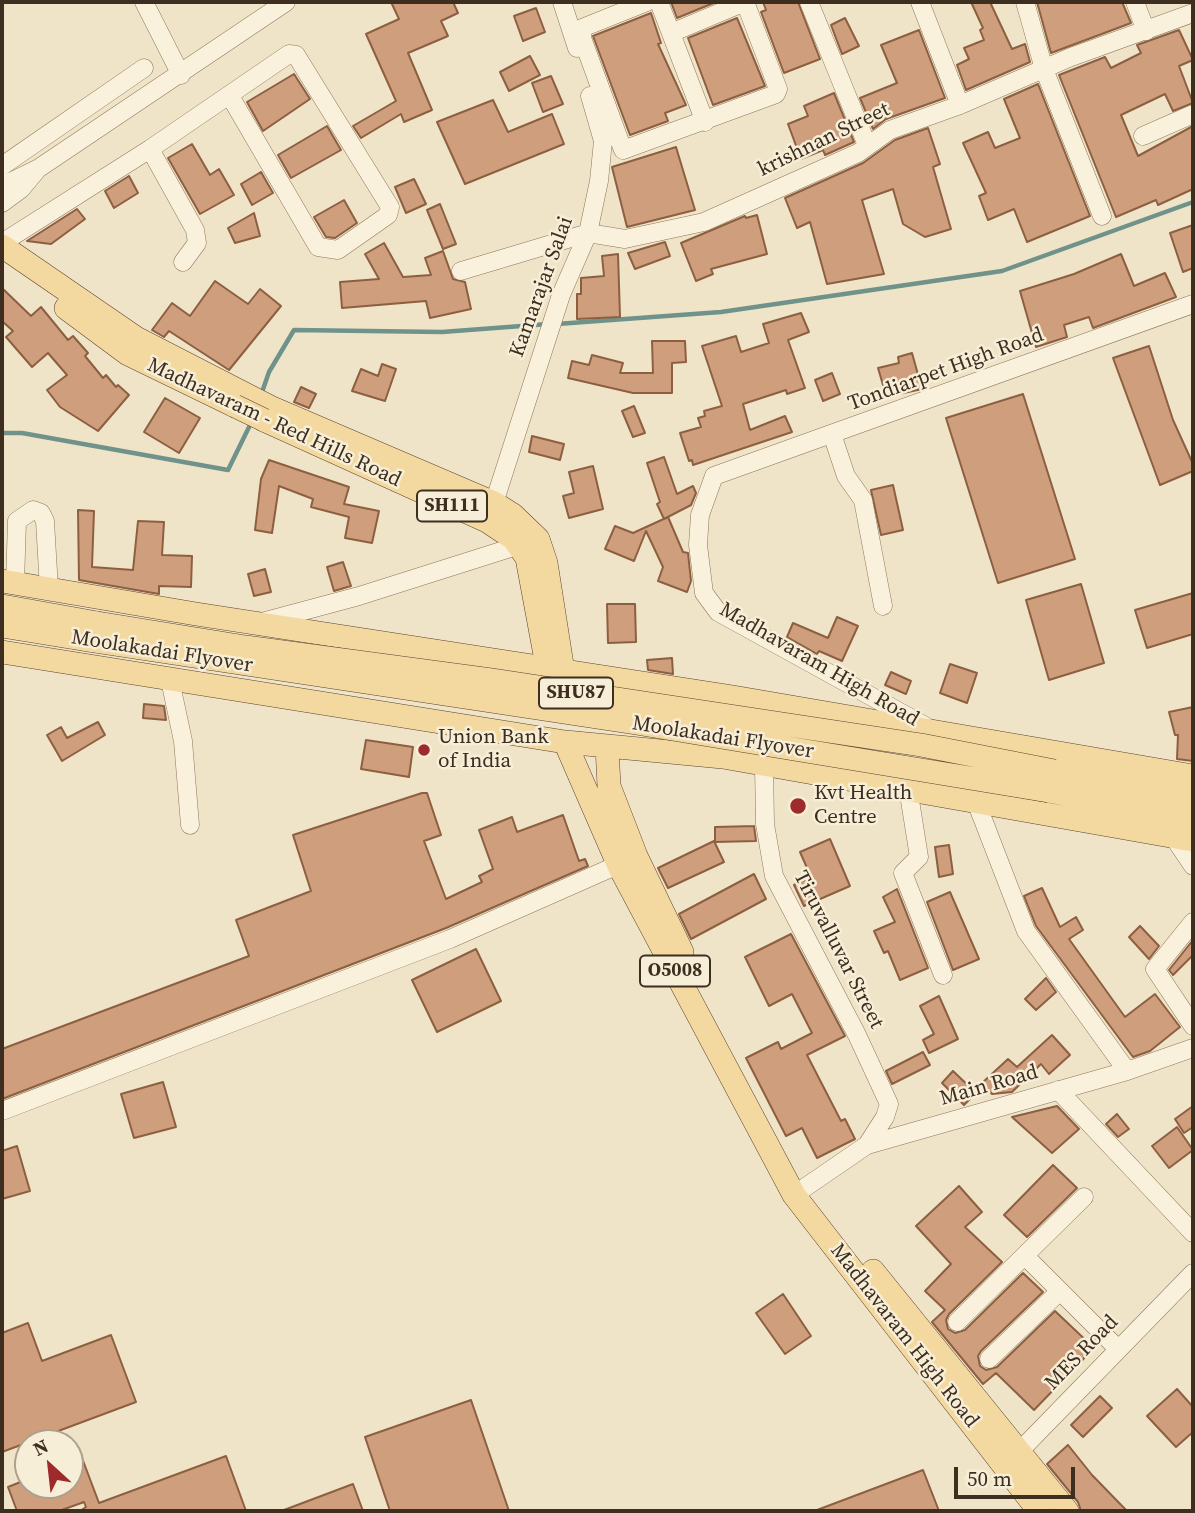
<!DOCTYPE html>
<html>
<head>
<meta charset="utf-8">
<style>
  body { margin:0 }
  #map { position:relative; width:1195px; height:1513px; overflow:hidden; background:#f0e4c8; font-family:"Source Serif 4",serif }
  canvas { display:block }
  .frame { position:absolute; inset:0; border:4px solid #3d2e20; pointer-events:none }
  .north { position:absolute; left:14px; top:1429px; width:70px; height:70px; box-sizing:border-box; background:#f7eed8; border:2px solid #ada18e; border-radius:50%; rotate:333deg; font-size:19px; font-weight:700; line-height:28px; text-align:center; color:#3d2e20 }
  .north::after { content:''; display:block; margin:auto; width:24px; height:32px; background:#9e2a2b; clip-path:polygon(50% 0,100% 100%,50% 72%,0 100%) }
  .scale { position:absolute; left:954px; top:1467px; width:121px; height:32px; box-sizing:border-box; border:4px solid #3d2e20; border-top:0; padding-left:9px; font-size:21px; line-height:24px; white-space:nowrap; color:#3d2e20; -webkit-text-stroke:5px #f7eed8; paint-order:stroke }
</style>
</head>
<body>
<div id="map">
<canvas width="1195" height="1513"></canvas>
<div class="frame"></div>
<div class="north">N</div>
<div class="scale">50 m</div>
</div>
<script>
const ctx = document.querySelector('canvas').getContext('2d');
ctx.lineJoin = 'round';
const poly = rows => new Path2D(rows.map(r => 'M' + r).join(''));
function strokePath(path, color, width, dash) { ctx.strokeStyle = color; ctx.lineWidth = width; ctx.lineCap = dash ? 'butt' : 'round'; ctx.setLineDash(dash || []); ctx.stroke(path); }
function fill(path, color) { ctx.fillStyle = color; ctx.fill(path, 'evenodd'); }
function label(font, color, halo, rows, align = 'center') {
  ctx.font = font + ' "Source Serif 4",serif'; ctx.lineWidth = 5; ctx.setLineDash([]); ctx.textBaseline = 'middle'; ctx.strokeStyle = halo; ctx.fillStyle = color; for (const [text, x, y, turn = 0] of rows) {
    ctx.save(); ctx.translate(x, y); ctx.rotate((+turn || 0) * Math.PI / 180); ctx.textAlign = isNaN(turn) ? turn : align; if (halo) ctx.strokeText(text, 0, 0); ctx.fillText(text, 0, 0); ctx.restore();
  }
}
strokePath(poly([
  [557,324,721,312,1002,271,1193,202],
  [261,395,269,372,294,330,442,332,548,324],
  [2,433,22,433,228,470,251,423]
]), '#6f938a', 4.5);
const building = poly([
  [391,2,453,2,458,13,441,21,448,36,408,53,432,110,404,122,401,114,361,138,353,126,396,101,366,34,399,19,391,2],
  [671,2,716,2,677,18,671,2],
  [763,2,798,2,820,59,784,73,761,12,766,10,763,2],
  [971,2,990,2,1012,49,1025,44,1030,62,966,90,957,65,969,59,964,48,984,40,980,30,983,28,971,2],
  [1037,2,1122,2,1131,23,1051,53,1037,2],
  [536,8,545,32,523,41,514,16,536,8],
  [651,13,661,43,658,44,686,105,665,113,668,121,630,135,593,36,651,13],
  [737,18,765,86,713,105,688,38,737,18],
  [845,18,859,46,842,54,831,25,845,18],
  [919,30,945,98,886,119,873,129,860,98,897,83,881,45,919,30],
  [1179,30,1193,60,1179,66,1193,103,1173,111,1165,94,1121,115,1138,156,1193,126,1193,189,1158,205,1156,200,1116,217,1059,75,1105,57,1111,68,1141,53,1137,45,1179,30],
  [530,56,540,75,509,91,500,72,530,56],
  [294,74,310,99,263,131,247,102,294,74],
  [551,76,563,104,543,112,532,83,551,76],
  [1038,84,1090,216,1027,242,1014,209,988,220,979,196,986,193,963,143,988,132,995,148,1020,138,1004,99,1038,84],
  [834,93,854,142,825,155,823,150,801,159,788,124,808,116,804,106,834,93],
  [493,100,508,132,552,114,564,144,465,184,437,122,493,100],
  [327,126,341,150,291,178,278,155,327,126],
  [928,128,940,164,933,167,951,229,925,237,903,224,893,189,862,200,884,274,827,284,810,222,797,228,785,198,863,163,895,140,928,128],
  [192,144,210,175,219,169,234,195,200,214,168,158,192,144],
  [676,147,695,210,627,227,612,167,676,147],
  [261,172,273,193,252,205,241,184,261,172],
  [129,176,138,193,114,208,105,191,129,176],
  [414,179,426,204,406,213,395,187,414,179],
  [344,200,357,223,335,238,326,237,314,217,344,200],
  [440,204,456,244,443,249,427,210,440,204],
  [77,209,85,219,51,244,27,241,77,209],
  [254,213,260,236,235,243,228,228,254,213],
  [757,215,767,254,711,269,713,274,696,281,681,243,745,216,746,218,757,215],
  [1193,225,1193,268,1183,272,1170,233,1193,225],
  [665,242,670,256,635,269,628,253,665,242],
  [384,243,403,277,431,275,425,258,443,251,453,279,465,282,471,309,430,318,426,301,342,308,340,282,379,279,365,254,384,243],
  [618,254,620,317,577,319,577,294,581,294,581,278,604,276,602,256,618,254],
  [1121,254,1134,286,1165,273,1176,297,1093,328,1089,317,1064,325,1067,337,1036,347,1020,291,1074,274,1121,254],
  [215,281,248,304,260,289,281,306,229,370,169,331,164,337,152,330,172,303,190,316,215,281],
  [2,288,31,316,41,307,68,340,73,336,88,353,85,356,103,378,106,375,116,387,118,385,129,395,98,431,60,407,47,390,67,375,48,353,32,367,6,337,13,331,2,321,2,288],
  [801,313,809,332,788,340,805,388,787,394,786,390,743,404,750,430,785,416,792,432,693,465,692,460,689,461,680,433,701,427,698,418,705,416,704,411,722,406,702,346,736,336,741,352,769,343,763,324,801,313],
  [652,341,685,341,686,362,672,363,672,393,633,393,568,378,572,361,589,365,592,355,623,363,620,373,653,373,652,341],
  [1149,346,1173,420,1193,464,1193,471,1160,485,1113,358,1149,346],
  [912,353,922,389,890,396,887,384,883,385,878,368,899,363,898,357,912,353],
  [382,364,396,369,385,401,352,391,361,369,378,376,382,364],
  [832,373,840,394,823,401,815,380,832,373],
  [301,387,316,394,309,408,294,402,301,387],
  [1023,394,1075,559,998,583,946,418,1023,394],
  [165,398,200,418,179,453,144,432,165,398],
  [634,406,645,433,633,437,622,411,634,406],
  [532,436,564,444,560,460,529,452,532,436],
  [664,457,677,494,693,486,696,493,691,505,664,519,657,504,660,502,647,463,664,457],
  [269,460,349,487,344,504,379,511,372,543,345,538,349,517,311,507,313,499,279,486,272,533,255,530,261,479,269,460],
  [593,466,603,509,569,518,563,496,574,493,569,472,593,466],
  [893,485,903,530,881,535,871,490,893,485],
  [78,510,94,511,92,567,133,570,138,521,164,522,162,555,192,556,191,587,159,586,159,594,79,580,78,510],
  [668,517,683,552,688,553,691,581,687,592,658,581,663,567,646,531,634,561,605,549,615,526,633,533,668,517],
  [343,562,351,586,334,591,327,567,343,562],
  [265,569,271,592,254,596,248,574,265,569],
  [1081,584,1104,663,1049,680,1026,600,1081,584],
  [1193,593,1193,634,1147,648,1135,610,1193,593],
  [607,604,635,604,636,642,608,643,607,604],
  [837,617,858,626,842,661,819,651,817,654,787,637,793,623,828,638,837,617],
  [672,658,673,674,648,670,647,660,672,658],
  [950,664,977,673,967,703,940,693,950,664],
  [891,672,911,681,906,694,885,685,891,672],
  [144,704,164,706,166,720,143,718,144,704],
  [1193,707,1193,761,1177,759,1178,735,1175,735,1169,712,1193,707],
  [98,722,105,735,62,761,47,735,61,727,67,738,98,722],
  [366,740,413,747,409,777,361,769,366,740],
  [422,793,427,793,441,835,424,841,446,899,482,882,479,876,493,869,479,830,512,817,517,832,563,815,579,861,585,859,588,866,446,928,2,1099,2,1049,249,956,236,920,311,891,293,835,422,793],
  [754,826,756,841,715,842,715,827,754,826],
  [830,839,850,886,804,906,794,885,811,877,800,852,830,839],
  [714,841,724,862,668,888,658,868,714,841],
  [949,845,953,874,939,877,935,847,949,845],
  [754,874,766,899,691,939,679,914,754,874],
  [1042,888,1060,927,1076,917,1083,930,1069,939,1125,1017,1155,994,1180,1027,1150,1051,1133,1057,1036,926,1024,896,1042,888],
  [897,889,928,968,900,980,888,951,884,953,874,931,895,922,883,897,897,889],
  [950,892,979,959,953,970,927,902,950,892],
  [1140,926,1159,946,1149,959,1129,937,1140,926],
  [791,934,845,1036,807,1055,841,1121,845,1119,855,1139,817,1158,802,1128,786,1136,746,1058,778,1042,781,1049,812,1033,792,994,769,1006,745,957,791,934],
  [1193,940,1193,955,1173,975,1169,970,1193,940],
  [476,949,501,1001,437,1032,412,980,476,949],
  [1046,978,1056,992,1036,1010,1025,999,1046,978],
  [939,996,958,1039,929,1053,923,1040,934,1034,920,1006,939,996],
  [1052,1035,1070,1055,1049,1074,1041,1064,1012,1092,992,1094,981,1084,1008,1059,1017,1067,1052,1035],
  [923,1052,930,1065,892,1084,886,1071,923,1052],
  [953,1071,976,1093,964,1105,942,1083,953,1071],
  [163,1082,176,1127,134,1138,121,1094,163,1082],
  [1057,1106,1079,1129,1052,1153,1012,1117,1057,1106],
  [1193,1106,1193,1127,1184,1133,1175,1119,1193,1106],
  [1117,1114,1129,1129,1118,1137,1106,1124,1117,1114],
  [1177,1127,1193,1150,1169,1168,1152,1146,1177,1127],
  [17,1146,30,1191,2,1199,2,1151,17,1146],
  [1053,1165,1077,1188,1027,1237,1004,1215,1053,1165],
  [959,1186,982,1212,965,1227,1002,1262,949,1314,946,1320,948,1329,955,1333,965,1330,1023,1273,1043,1292,981,1351,978,1356,980,1366,986,1370,997,1367,1055,1311,1094,1348,1034,1410,996,1373,983,1384,932,1322,945,1310,925,1291,951,1264,916,1226,959,1186],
  [783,1294,811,1336,785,1354,756,1313,783,1294],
  [28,1323,42,1361,111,1335,136,1402,2,1452,2,1333,28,1323],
  [1177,1389,1193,1407,1193,1432,1176,1447,1147,1416,1177,1389],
  [1100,1396,1112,1408,1083,1437,1071,1425,1100,1396],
  [471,1400,509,1511,390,1511,365,1437,471,1400],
  [1068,1445,1092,1475,1127,1511,1081,1511,1078,1502,1047,1464,1068,1445],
  [226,1456,246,1511,80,1511,86,1507,84,1502,59,1511,17,1511,8,1487,28,1479,28,1485,70,1485,70,1462,82,1458,99,1503,226,1456],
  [923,1470,939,1511,817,1511,817,1510,923,1470],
  [353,1484,363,1511,284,1511,284,1510,353,1484]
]);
fill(building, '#cf9f7d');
strokePath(building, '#8d5f41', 2);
const minor = poly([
  [144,2,181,75],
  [562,2,577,48],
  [647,2,582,28,582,38,623,150,776,94,778,89,745,2,671,33],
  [659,2,705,122],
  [809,2,867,145],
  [920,2,960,105],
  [1025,2,1044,69,1102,216],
  [1135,2,1146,31],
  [1143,136,1193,114],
  [150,149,195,230,197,243,183,262],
  [2,166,144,68],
  [2,186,39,168,286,2],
  [2,203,21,189,37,170],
  [2,243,150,149,289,54,296,55,390,207,388,215,338,250,318,247,230,96],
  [461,271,588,233,625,239,704,222,858,153,890,130,960,105,1071,57,1193,13],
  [832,434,846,476,863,500,883,606],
  [494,503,561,295,588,233,599,181,603,141,590,96],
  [15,583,17,521,33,510,41,513,45,521,49,589],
  [262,622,359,596,520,545],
  [170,680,183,741,190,825],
  [925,726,718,612,704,593,698,545,700,515,714,476,1193,304],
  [764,764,765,824,774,876,857,1035,889,1104,885,1117,867,1145],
  [908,788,919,857,903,873,943,975],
  [975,799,1026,931,1127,1071],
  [1172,835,1193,866],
  [1193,922,1155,969,1193,1026],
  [1058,1090,1193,1233],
  [2,1111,450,939,629,860],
  [794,1195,867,1145,1127,1071,1193,1048],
  [1025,1256,1117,1348],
  [957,1322,1084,1197],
  [989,1359,1059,1292],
  [1010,1461,1193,1273]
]);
const major = poly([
  [2,246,136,338,270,407,494,503,513,515,538,539,546,563,563,671],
  [66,308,128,354,235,406],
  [264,420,487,521,514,539,527,558,546,660],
  [2,581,196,614,733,697,1193,776],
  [2,606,97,623],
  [2,626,94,641],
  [2,652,565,742,723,757,1193,840],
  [565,742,619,866,794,1195,1039,1511],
  [607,747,609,786,636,856,682,952],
  [1054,771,1193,798],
  [1049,791,1193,819],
  [873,1271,1067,1511]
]);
strokePath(minor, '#8d765c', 19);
strokePath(major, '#5b4430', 24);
strokePath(minor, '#faf1dc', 18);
strokePath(major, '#f3d9a0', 23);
const majorBridge = poly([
  [235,406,264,420],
  [97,623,245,647,491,680,921,745,1054,771],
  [94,641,636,723,1049,791]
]);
strokePath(majorBridge, '#5b4430', 24, []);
strokePath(majorBridge, '#f3d9a0', 23);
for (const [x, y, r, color] of [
  [424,750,7,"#9e2a2b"],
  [798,806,9,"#9e2a2b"]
]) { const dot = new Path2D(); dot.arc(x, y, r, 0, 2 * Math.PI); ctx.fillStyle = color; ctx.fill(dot); strokePath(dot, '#f7eed8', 2.5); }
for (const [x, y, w] of [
  [452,506,70],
  [576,693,74],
  [675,971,70]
]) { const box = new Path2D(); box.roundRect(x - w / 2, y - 15.5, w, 31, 5); ctx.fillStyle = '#f7eed8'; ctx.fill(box); strokePath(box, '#3d2e20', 2); }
label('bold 19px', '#3d2e20', null, [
  ["SH111",452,506],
  ["SHU87",576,693],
  ["O5008",675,971]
]);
label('21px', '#3d2e20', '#f7eed8', [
  ["krishnan Street",824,140,-26],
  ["Kamarajar Salai",542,287,-70],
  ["Tondiarpet High Road",946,370,-20],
  ["Madhavaram - Red Hills Road",274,423,25],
  ["Moolakadai Flyover",162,652,9],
  ["Madhavaram High Road",819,665,30],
  ["Moolakadai Flyover",723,738,9],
  ["Tiruvalluvar Street",838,950,63],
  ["Main Road",989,1086,-16],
  ["Madhavaram High Road",904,1336,52],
  ["MES Road",1082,1353,-46]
]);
label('21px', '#3d2e20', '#f7eed8', [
  ["Union Bank",438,738],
  ["of India",438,762],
  ["Kvt Health",814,794],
  ["Centre",814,818]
], 'left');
</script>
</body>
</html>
